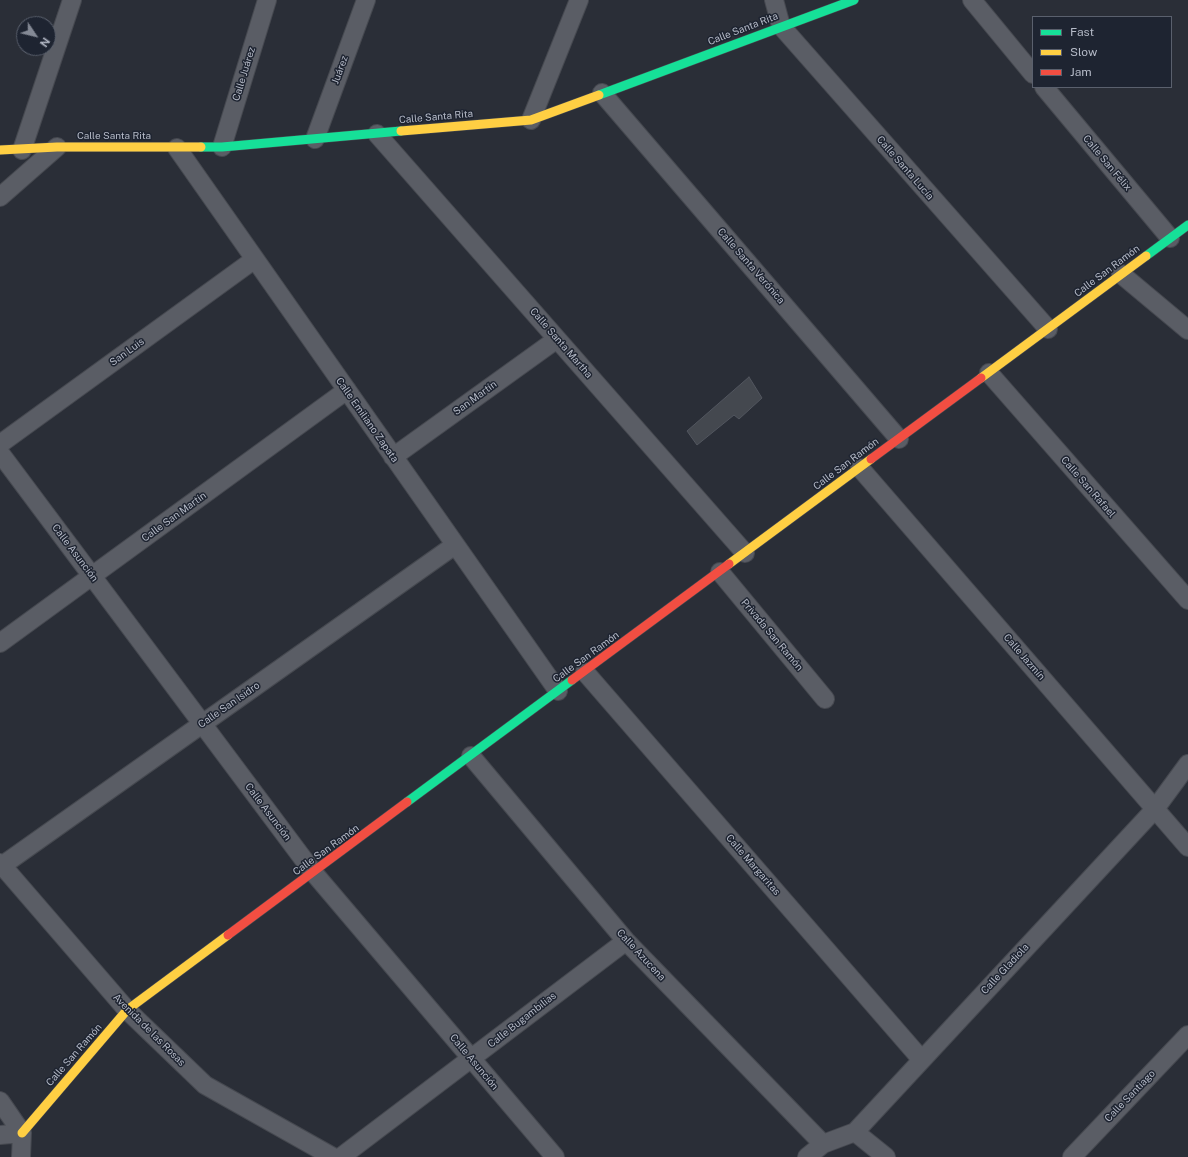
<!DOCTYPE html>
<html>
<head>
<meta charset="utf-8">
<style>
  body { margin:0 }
  #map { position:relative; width:1188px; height:1157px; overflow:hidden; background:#2a2e37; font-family:"Public Sans",sans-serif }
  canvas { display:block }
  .legend { position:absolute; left:1032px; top:16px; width:140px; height:72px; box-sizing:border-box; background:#1e2431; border:1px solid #5a606d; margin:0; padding:5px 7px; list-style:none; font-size:12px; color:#b5bac7 }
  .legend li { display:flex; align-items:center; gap:8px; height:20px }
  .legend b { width:20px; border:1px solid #5a606d }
  .north { position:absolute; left:16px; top:16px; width:40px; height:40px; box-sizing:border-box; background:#1e2431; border:1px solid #5a606d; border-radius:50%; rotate:125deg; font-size:11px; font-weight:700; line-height:16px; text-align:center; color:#b5bac7 }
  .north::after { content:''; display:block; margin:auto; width:14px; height:18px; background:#848995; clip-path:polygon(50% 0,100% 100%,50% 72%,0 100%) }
</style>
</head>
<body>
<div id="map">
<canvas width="1188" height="1157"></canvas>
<ul class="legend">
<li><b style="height:5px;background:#16e098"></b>Fast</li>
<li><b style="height:5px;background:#ffcf43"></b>Slow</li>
<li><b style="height:5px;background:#f24e42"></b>Jam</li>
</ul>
<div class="north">N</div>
</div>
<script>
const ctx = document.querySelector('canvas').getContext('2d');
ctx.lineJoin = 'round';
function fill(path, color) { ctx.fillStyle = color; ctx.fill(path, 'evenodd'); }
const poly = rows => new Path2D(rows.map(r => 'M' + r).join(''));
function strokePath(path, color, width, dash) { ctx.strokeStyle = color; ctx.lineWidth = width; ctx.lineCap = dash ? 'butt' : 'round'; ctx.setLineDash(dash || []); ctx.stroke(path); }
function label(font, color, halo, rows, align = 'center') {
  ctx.font = font + ' "Public Sans",sans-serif'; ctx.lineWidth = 3; ctx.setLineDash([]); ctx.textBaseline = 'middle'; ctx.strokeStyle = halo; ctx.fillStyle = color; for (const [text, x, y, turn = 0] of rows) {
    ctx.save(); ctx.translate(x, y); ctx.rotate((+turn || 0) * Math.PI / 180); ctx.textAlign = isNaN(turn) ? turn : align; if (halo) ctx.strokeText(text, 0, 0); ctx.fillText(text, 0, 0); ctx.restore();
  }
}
const building = poly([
  [749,377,762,398,739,419,734,415,697,445,687,431,749,377]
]);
fill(building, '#44484f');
strokePath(building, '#52565f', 1);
const street = poly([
  [774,0,781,26,1048,329],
  [972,0,1033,74],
  [1044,87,1170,238],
  [602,93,899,439],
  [531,120,579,0],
  [377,134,745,553],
  [315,139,366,0],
  [222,147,267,0],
  [177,148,558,691],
  [22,150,72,0],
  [0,197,57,147],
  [1121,274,1188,330],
  [989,373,1188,600],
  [0,444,255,259],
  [0,453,313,872,555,1157],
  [393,457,557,339],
  [860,468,1188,847],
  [720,572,825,699],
  [0,643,347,390],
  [585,672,921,1059],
  [471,756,626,941,823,1144],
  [0,863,127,1010,205,1085,333,1157],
  [3,865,455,545],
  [0,1101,22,1133],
  [855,1132,886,1157],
  [0,1135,22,1133],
  [21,1157,22,1133],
  [341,1157,626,941],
  [807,1157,823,1144,855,1132,1155,809,1188,764],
  [1072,1157,1188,1035]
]);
const fast = poly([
  [599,95,854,0],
  [201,147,222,147,401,131],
  [1146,256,1188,225],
  [407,802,572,680]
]);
const slow = poly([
  [401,131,531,120,599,95],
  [0,150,57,147,201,147],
  [981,378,1146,256],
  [729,564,871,459],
  [22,1133,127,1010,228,935]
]);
const jam = poly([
  [871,459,981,378],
  [572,680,729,564],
  [228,935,407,802]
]);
strokePath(street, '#464950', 20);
strokePath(fast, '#464950', 10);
strokePath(slow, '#464950', 10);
strokePath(jam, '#464950', 10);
strokePath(street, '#5a5d65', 18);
strokePath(fast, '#16e098', 9);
strokePath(slow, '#ffcf43', 9);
strokePath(jam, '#f24e42', 9);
label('10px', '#b5bac7', '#1e2431', [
  ["Calle Santa Rita",743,29,-21],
  ["Juárez",340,70,-70],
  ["Calle Juárez",244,74,-73],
  ["Calle Santa Rita",436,117,-5],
  ["Calle Santa Rita",114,136],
  ["Calle San Félix",1107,163,50],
  ["Calle Santa Lucía",905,168,49],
  ["Calle Santa Verónica",751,266,49],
  ["Calle San Ramón",1107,271,-37],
  ["Calle Santa Martha",561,343,49],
  ["San Luis",127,352,-36],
  ["San Martín",475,398,-36],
  ["Calle Emiliano Zapata",367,420,55],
  ["Calle San Ramón",846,464,-37],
  ["Calle San Rafael",1088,487,49],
  ["Calle San Martín",174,517,-36],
  ["Calle Asunción",75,553,53],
  ["Privada San Ramón",772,635,50],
  ["Calle San Ramón",586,657,-36],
  ["Calle Jazmín",1024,657,49],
  ["Calle San Isidro",229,705,-35],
  ["Calle Asunción",268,812,53],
  ["Calle San Ramón",326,850,-36],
  ["Calle Margaritas",753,865,49],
  ["Calle Azucena",641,955,47],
  ["Calle Gladiola",1005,969,-47],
  ["Calle Bugambilias",522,1020,-38],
  ["Avenida de las Rosas",149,1030,45],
  ["Calle San Ramón",74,1055,-49],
  ["Calle Asunción",474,1062,50],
  ["Calle Santiago",1130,1096,-46]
]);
</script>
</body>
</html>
